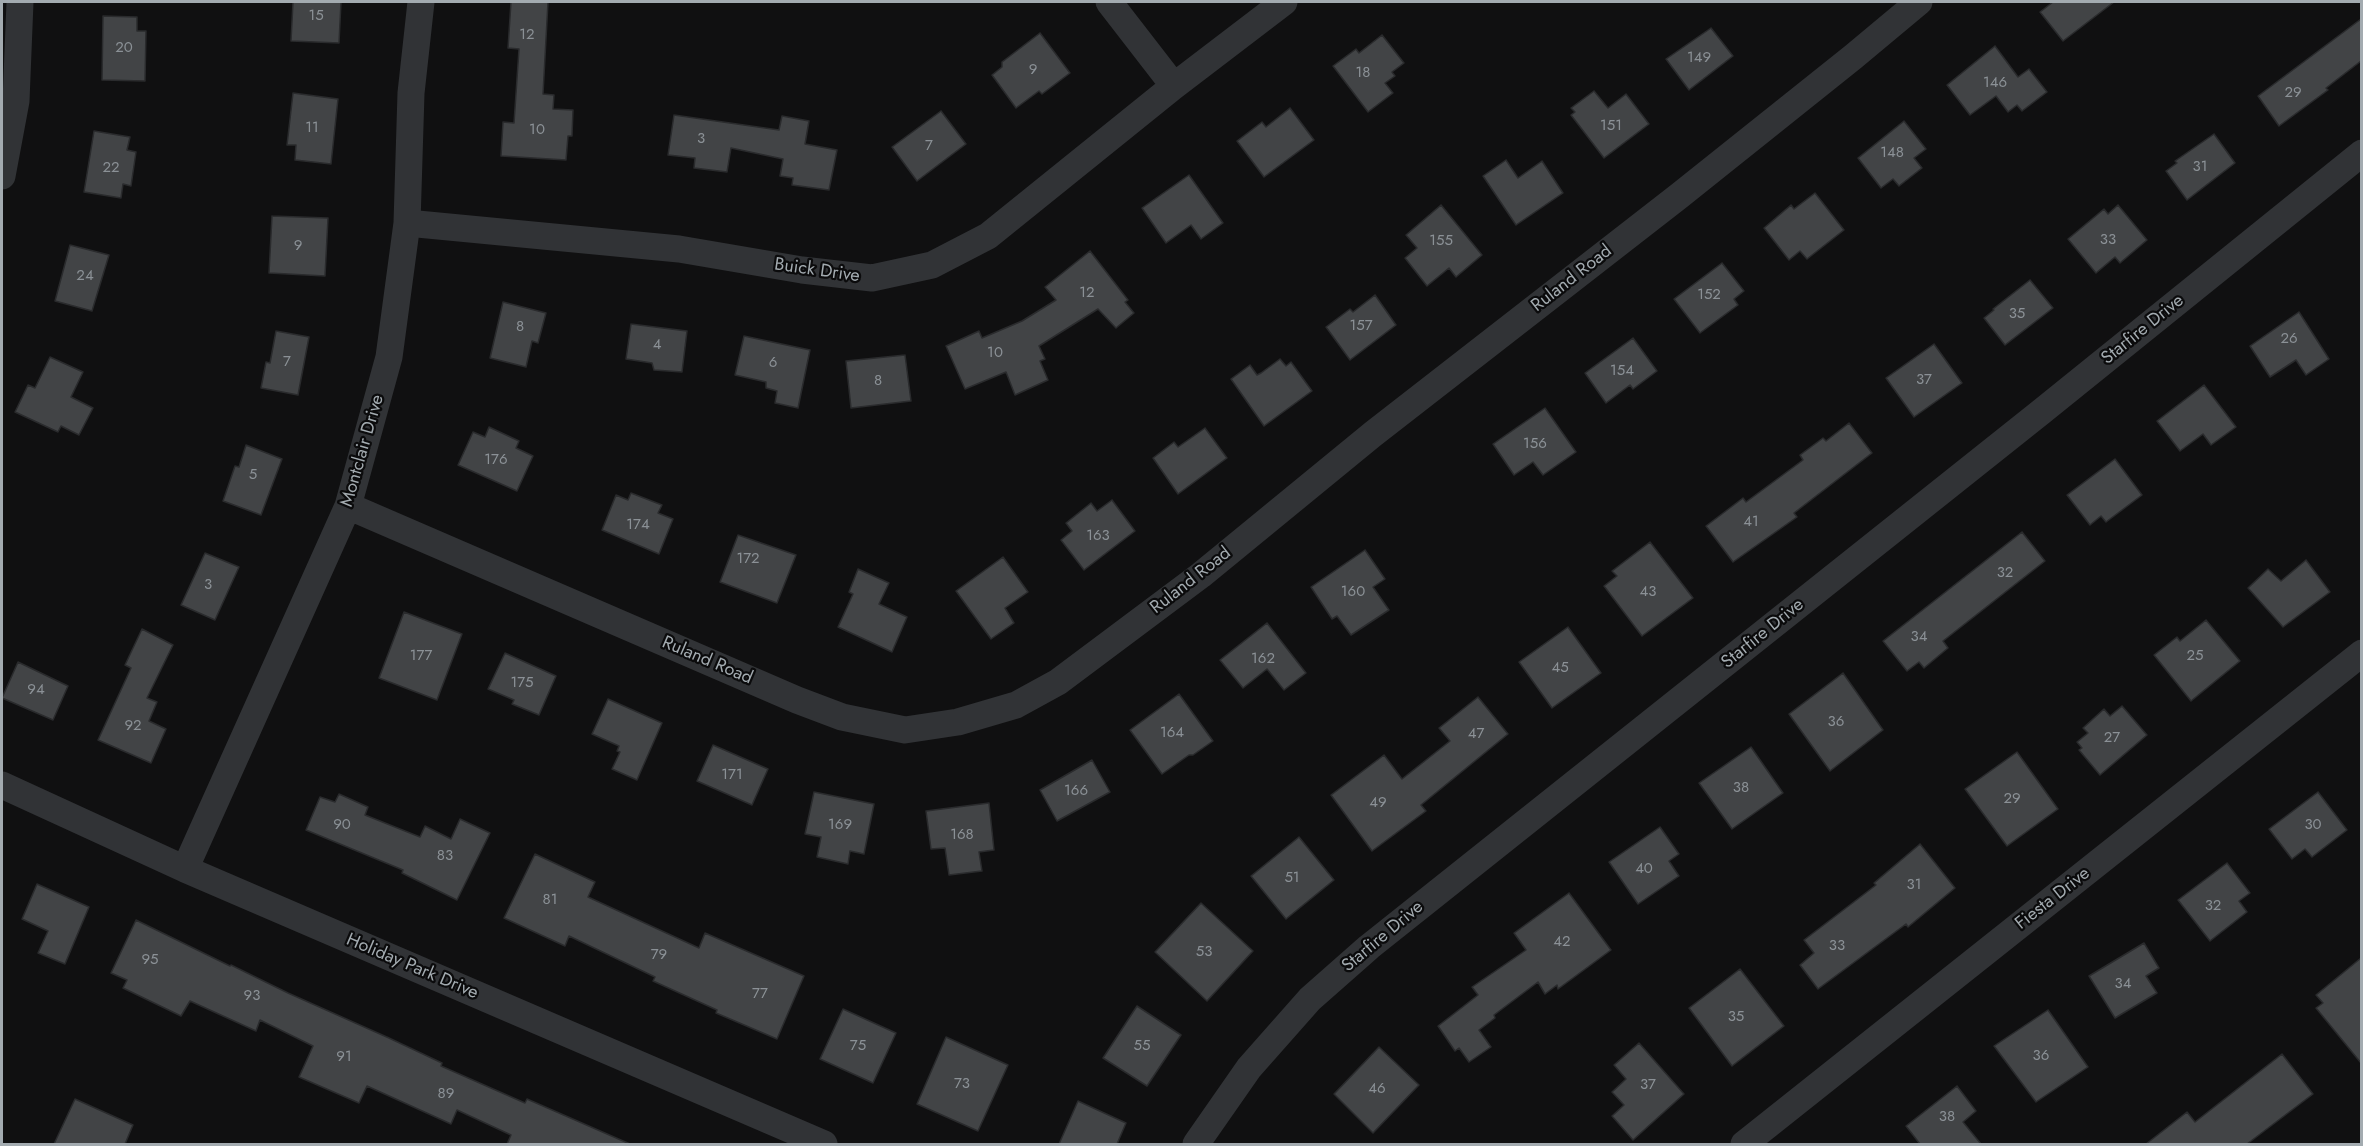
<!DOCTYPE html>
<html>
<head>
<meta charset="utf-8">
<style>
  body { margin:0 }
  #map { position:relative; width:2363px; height:1146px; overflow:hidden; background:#101011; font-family:Jost,sans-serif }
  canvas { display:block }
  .frame { position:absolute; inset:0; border:3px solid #a3abb0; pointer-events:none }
</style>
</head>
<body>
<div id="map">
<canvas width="2363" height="1146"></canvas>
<div class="frame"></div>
</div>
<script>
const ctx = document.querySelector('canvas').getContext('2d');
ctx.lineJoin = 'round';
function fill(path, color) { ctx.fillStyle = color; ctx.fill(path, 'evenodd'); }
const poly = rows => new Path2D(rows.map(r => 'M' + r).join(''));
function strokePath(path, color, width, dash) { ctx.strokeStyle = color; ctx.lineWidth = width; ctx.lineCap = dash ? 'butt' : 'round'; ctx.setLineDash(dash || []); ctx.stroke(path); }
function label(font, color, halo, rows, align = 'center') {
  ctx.font = font + ' Jost,sans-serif'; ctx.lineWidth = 4.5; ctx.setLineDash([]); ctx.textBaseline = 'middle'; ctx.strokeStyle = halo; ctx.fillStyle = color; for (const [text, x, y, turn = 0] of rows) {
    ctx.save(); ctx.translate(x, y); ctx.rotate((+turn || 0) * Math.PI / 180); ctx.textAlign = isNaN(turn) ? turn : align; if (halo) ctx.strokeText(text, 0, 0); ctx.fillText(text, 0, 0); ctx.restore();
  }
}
const building = poly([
  [293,2,341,2,339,43,291,41,293,2],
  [511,2,548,2,543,94,554,95,553,109,573,110,572,136,568,136,566,160,501,156,503,122,514,123,519,49,508,48,511,2],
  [2053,2,2114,2,2063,41,2040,12,2053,2],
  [103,16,137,17,137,31,146,31,145,81,102,80,103,16],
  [2361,19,2361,61,2326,88,2328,90,2279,126,2258,96,2361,19],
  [1711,28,1733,56,1689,90,1666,59,1711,28],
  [1040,33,1070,73,1042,94,1039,91,1016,108,992,75,1002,67,1002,62,1040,33],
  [1382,35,1404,63,1392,72,1395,76,1385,83,1393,93,1368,112,1333,66,1356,49,1359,53,1382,35],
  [1995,46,2018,77,2029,69,2047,92,2022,111,2017,105,2008,112,1996,96,1970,115,1947,85,1995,46],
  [1594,91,1608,108,1626,94,1649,124,1604,158,1571,115,1575,112,1571,108,1594,91],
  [293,93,338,99,331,164,295,160,296,145,287,145,293,93],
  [1290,108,1314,140,1264,177,1237,141,1262,122,1266,127,1290,108],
  [941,111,966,144,917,181,892,147,941,111],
  [674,115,779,130,782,116,809,121,805,144,837,150,829,190,792,185,793,178,780,176,783,159,731,148,727,172,694,168,695,158,668,155,674,115],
  [1904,121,1926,149,1914,158,1922,168,1899,186,1893,179,1881,188,1858,158,1904,121],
  [94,131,130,137,127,150,136,152,131,186,123,184,121,198,84,192,94,131],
  [2214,134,2235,163,2187,200,2166,171,2177,163,2175,161,2214,134],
  [1506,160,1518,178,1542,161,1563,193,1516,225,1483,176,1506,160],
  [1189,175,1223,223,1201,239,1191,225,1166,243,1142,208,1189,175],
  [1815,193,1844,230,1807,259,1800,251,1789,260,1764,228,1791,205,1794,209,1815,193],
  [1441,205,1482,255,1456,277,1449,268,1427,286,1405,258,1417,248,1406,235,1441,205],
  [2118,205,2147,240,2120,263,2115,257,2096,273,2068,239,2104,209,2108,214,2118,205],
  [272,216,328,218,325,276,269,273,272,216],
  [70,245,109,255,92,311,55,301,70,245],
  [1090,251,1128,300,1125,302,1134,313,1116,328,1098,309,1039,346,1045,359,1040,361,1048,380,1015,395,1006,372,965,389,946,346,979,331,982,338,1022,321,1056,300,1045,287,1090,251],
  [1722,263,1744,291,1734,299,1738,305,1700,333,1674,299,1722,263],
  [2030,280,2053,308,2005,345,1984,318,1994,310,1993,309,2030,280],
  [1375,295,1396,325,1350,360,1326,327,1350,309,1353,312,1375,295],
  [503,302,546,313,538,343,532,341,526,367,490,358,503,302],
  [2299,312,2329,359,2306,375,2296,360,2270,377,2250,346,2299,312],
  [631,324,687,331,682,372,654,370,652,363,626,359,631,324],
  [276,331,309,337,298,395,261,388,266,362,270,363,276,331],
  [744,336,810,350,798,408,775,403,777,391,766,388,766,382,735,375,744,336],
  [1633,338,1657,371,1633,389,1630,385,1606,403,1585,373,1633,338],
  [1934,344,1962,383,1914,417,1886,378,1934,344],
  [905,355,911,401,851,408,846,361,905,355],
  [50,357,83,372,71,397,93,408,79,435,61,426,58,432,15,412,28,385,35,388,50,357],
  [1280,359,1286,366,1291,362,1312,391,1264,426,1231,379,1250,365,1257,375,1261,373,1280,359],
  [2204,385,2236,427,2211,445,2203,434,2180,451,2157,421,2204,385],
  [1545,408,1576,452,1543,475,1533,462,1514,475,1493,444,1545,408],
  [1849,423,1872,453,1794,513,1797,517,1733,562,1706,526,1743,498,1746,502,1803,460,1800,455,1823,438,1826,441,1849,423],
  [489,427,519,441,516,448,533,456,517,491,458,465,473,432,485,437,489,427],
  [1205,428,1227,458,1178,494,1153,458,1174,442,1178,447,1205,428],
  [246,445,282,459,261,515,223,501,235,466,239,467,246,445],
  [2115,459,2142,495,2106,522,2101,516,2090,525,2067,495,2115,459],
  [631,493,662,505,658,513,673,519,659,554,602,530,616,495,628,500,631,493],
  [1112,500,1135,531,1084,570,1061,540,1072,531,1066,523,1091,503,1097,511,1112,500],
  [2022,532,2045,561,1943,641,1948,648,1924,668,1919,662,1907,671,1883,641,2022,532],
  [738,535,796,555,777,603,720,582,738,535],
  [1650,542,1693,598,1642,636,1604,586,1617,576,1612,571,1650,542],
  [1365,550,1385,579,1373,587,1389,610,1351,635,1337,616,1332,619,1311,587,1365,550],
  [205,553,239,567,215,620,181,605,205,553],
  [1003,557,1028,592,1005,608,1014,623,991,639,956,591,1003,557],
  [2306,560,2330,592,2283,627,2248,588,2268,569,2281,581,2306,560],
  [858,569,889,583,879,604,907,617,892,652,838,627,853,594,849,592,858,569],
  [404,612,462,634,437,700,379,678,404,612],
  [2206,620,2240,661,2191,701,2154,655,2177,637,2180,641,2206,620],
  [1267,623,1306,673,1284,690,1267,669,1243,688,1220,660,1267,623],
  [1568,627,1601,673,1552,708,1519,662,1568,627],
  [142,629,173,645,147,698,157,702,149,721,166,729,151,763,98,740,131,668,125,665,142,629],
  [505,653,556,676,539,715,512,704,514,700,488,689,505,653],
  [18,662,68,686,53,720,2,698,18,662],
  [1843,673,1883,730,1830,771,1789,714,1843,673],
  [1179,694,1213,741,1193,755,1189,755,1162,774,1130,730,1179,694],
  [1478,697,1508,734,1421,805,1426,811,1372,851,1331,795,1384,755,1402,779,1450,741,1439,728,1478,697],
  [608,699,662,723,637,780,612,769,620,752,617,751,619,746,592,734,608,699],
  [2122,706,2147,735,2100,775,2079,750,2082,748,2077,742,2088,733,2083,728,2104,709,2110,716,2122,706],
  [713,745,768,769,752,805,697,781,713,745],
  [1751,747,1783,793,1732,829,1699,783,1751,747],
  [2017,752,2058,809,2007,846,1965,789,2017,752],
  [1092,760,1110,792,1057,821,1040,790,1092,760],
  [814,792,874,804,864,854,850,851,848,864,817,857,821,837,805,834,814,792],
  [2318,792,2347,830,2312,857,2305,849,2292,859,2269,829,2318,792],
  [339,794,368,807,365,815,420,837,425,826,451,839,460,819,490,833,457,900,402,873,403,870,306,830,320,797,335,802,339,794],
  [989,803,994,850,979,852,982,871,949,875,945,848,931,849,926,811,989,803],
  [1660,827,1679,854,1669,861,1679,876,1638,904,1609,862,1660,827],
  [1299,837,1334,880,1286,919,1251,876,1299,837],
  [1920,844,1955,888,1908,927,1906,924,1818,989,1800,965,1814,953,1804,940,1876,885,1874,883,1920,844],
  [535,854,595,882,588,897,699,948,705,933,804,976,777,1039,716,1013,717,1010,653,981,655,977,569,936,565,946,504,918,535,854],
  [2227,863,2250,893,2239,901,2247,912,2210,941,2178,900,2227,863],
  [37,884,89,907,65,964,38,953,48,931,22,919,37,884],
  [1569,893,1611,950,1558,989,1557,985,1545,994,1538,982,1494,1015,1495,1018,1479,1030,1491,1047,1469,1062,1459,1048,1455,1051,1438,1026,1478,995,1472,987,1526,950,1514,933,1569,893],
  [1201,903,1253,951,1207,1001,1155,952,1201,903],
  [136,920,230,966,231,965,288,993,389,1038,442,1063,441,1066,525,1103,527,1099,630,1144,507,1144,511,1135,457,1110,451,1124,367,1086,359,1103,299,1077,313,1046,260,1020,256,1031,190,1001,181,1016,123,988,127,980,111,973,136,920],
  [2144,943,2159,968,2146,976,2157,993,2115,1018,2089,976,2144,943],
  [2361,958,2361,1063,2316,1008,2323,1003,2316,995,2361,958],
  [1740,969,1784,1026,1732,1066,1689,1008,1740,969],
  [1137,1006,1181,1035,1147,1086,1103,1058,1137,1006],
  [843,1009,896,1033,873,1083,820,1059,843,1009],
  [2048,1010,2088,1067,2036,1102,1994,1046,2048,1010],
  [946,1037,1008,1065,978,1131,917,1104,946,1037],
  [1639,1043,1684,1094,1633,1140,1612,1116,1624,1105,1612,1092,1626,1079,1614,1065,1639,1043],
  [1379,1047,1419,1085,1373,1133,1334,1094,1379,1047],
  [2282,1054,2313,1094,2247,1144,2146,1144,2187,1112,2195,1122,2282,1054],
  [1957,1086,1976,1111,1963,1122,1981,1144,1920,1144,1906,1126,1957,1086],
  [75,1099,133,1125,125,1144,54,1144,75,1099],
  [1078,1101,1126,1123,1117,1144,1059,1144,1078,1101]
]);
fill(building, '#424446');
strokePath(building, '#2a2b2d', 1.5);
strokePath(poly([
  [1109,2,1174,86],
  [2,176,16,101,20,2],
  [407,223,679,249,802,270,872,278,932,265,988,236,1174,86,1284,2],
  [348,506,797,700,842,717,905,730,958,722,1016,705,1058,682,1201,575,1373,434,1679,196,1853,57,1919,2],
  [2,785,185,869,824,1144],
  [185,869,348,506,389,357,407,223,411,93,421,2],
  [1196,1144,1249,1068,1310,999,1369,947,2041,412,2362,153],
  [1744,1144,2362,653]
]), '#313336', 27);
label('15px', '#8b9196', null, [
  ["15",316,16],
  ["12",527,35],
  ["20",124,48],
  ["149",1699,58],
  ["9",1033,70],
  ["18",1363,73],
  ["146",1995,83],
  ["29",2293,93],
  ["151",1611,126],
  ["11",312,128],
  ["10",537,130],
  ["3",701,139],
  ["7",929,146],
  ["148",1892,153],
  ["31",2200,167],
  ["22",111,168],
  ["33",2108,240],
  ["155",1441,241],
  ["9",298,246],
  ["24",85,276],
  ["12",1087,293],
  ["152",1709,295],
  ["35",2017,314],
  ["157",1361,326],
  ["8",520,327],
  ["26",2289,339],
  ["4",657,345],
  ["10",995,353],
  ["7",287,362],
  ["6",773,363],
  ["154",1622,371],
  ["37",1924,380],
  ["8",878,381],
  ["156",1535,444],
  ["176",496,460],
  ["5",253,475],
  ["41",1751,522],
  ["174",638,525],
  ["163",1098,536],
  ["172",748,559],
  ["32",2005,573],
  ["3",208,585],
  ["160",1353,592],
  ["43",1648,592],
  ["34",1919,637],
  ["177",421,656],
  ["25",2195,656],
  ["162",1263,659],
  ["45",1560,668],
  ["175",522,683],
  ["94",36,690],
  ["36",1836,722],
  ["92",133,726],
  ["164",1172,733],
  ["47",1476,734],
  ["27",2112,738],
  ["171",732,775],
  ["38",1741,788],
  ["166",1076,791],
  ["29",2012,799],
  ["49",1378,803],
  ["90",342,825],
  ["169",840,825],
  ["30",2313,825],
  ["168",962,835],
  ["83",445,856],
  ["40",1644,869],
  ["51",1292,878],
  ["31",1914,885],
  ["81",550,900],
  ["32",2213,906],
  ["42",1562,942],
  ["33",1837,946],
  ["53",1204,952],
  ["79",659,955],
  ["95",150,960],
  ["34",2123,984],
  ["77",760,994],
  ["93",252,996],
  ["35",1736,1017],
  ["75",858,1046],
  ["55",1142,1046],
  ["36",2041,1056],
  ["91",344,1057],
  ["73",962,1084],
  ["37",1648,1085],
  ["46",1377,1089],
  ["89",446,1094],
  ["38",1947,1117]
]);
label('18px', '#a3abb0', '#0b0b0c', [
  ["Buick Drive",817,271,8],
  ["Ruland Road",1572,279,-38],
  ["Starfire Drive",2143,330,-39],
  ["Montclair Drive",363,451,-74],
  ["Ruland Road",1191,581,-38],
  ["Starfire Drive",1763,634,-39],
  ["Ruland Road",707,661,23],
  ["Fiesta Drive",2053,899,-38],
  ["Starfire Drive",1383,937,-40],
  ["Holiday Park Drive",412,967,23]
]);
</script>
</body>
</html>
